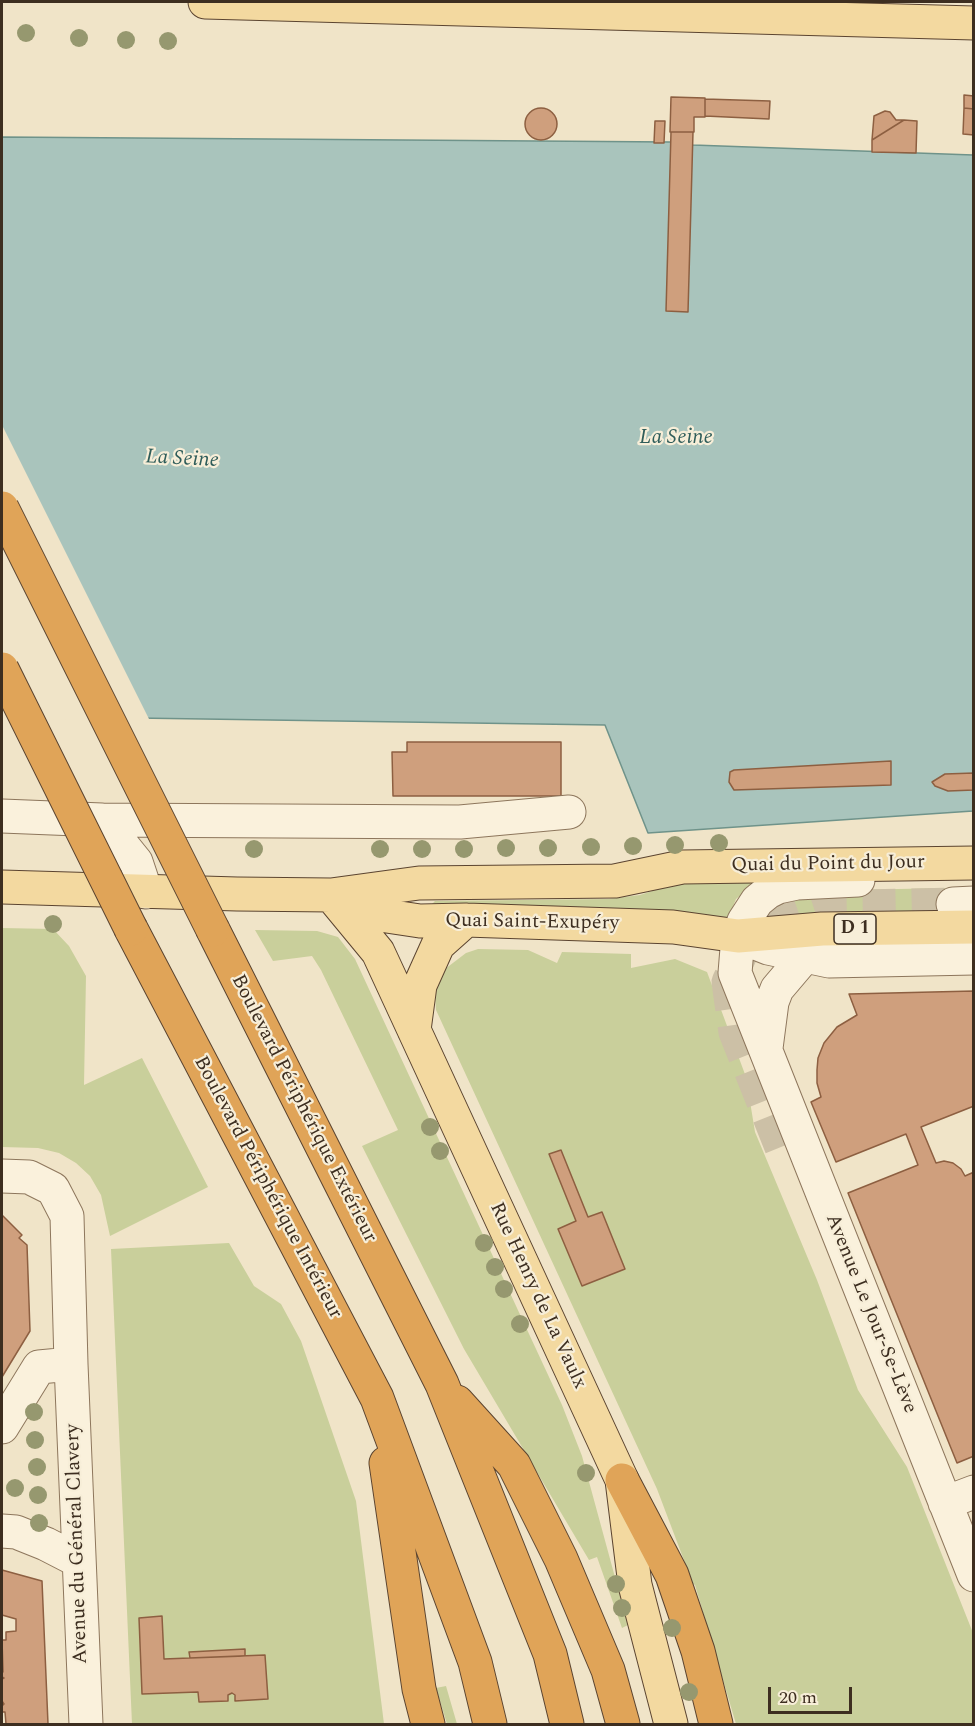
<!DOCTYPE html>
<html>
<head>
<meta charset="utf-8">
<style>
  body { margin:0 }
  #map { position:relative; width:975px; height:1726px; overflow:hidden; background:#f0e4c8; font-family:Spectral,serif }
  canvas { display:block }
  .frame { position:absolute; inset:0; border:3px solid #3d2e20; pointer-events:none }
  .scale { position:absolute; left:768px; top:1687px; width:84px; height:27px; box-sizing:border-box; border:3px solid #3d2e20; border-top:0; padding-left:8px; font-size:18px; line-height:21px; white-space:nowrap; color:#3d2e20; -webkit-text-stroke:4px #f7eed8; paint-order:stroke }
</style>
</head>
<body>
<div id="map">
<canvas width="975" height="1726"></canvas>
<div class="frame"></div>
<div class="scale">20 m</div>
</div>
<script>
const ctx = document.querySelector('canvas').getContext('2d');
ctx.lineJoin = 'round';
function fill(path, color) { ctx.fillStyle = color; ctx.fill(path, 'evenodd'); }
const poly = rows => new Path2D(rows.map(r => 'M' + r).join(''));
function strokePath(path, color, width, dash) { ctx.strokeStyle = color; ctx.lineWidth = width; ctx.lineCap = dash ? 'butt' : 'round'; ctx.setLineDash(dash || []); ctx.stroke(path); }
function label(font, color, halo, rows, align = 'center') {
  ctx.font = font + ' Spectral,serif'; ctx.lineWidth = 4.5; ctx.setLineDash([]); ctx.textBaseline = 'middle'; ctx.strokeStyle = halo; ctx.fillStyle = color; for (const [text, x, y, turn = 0] of rows) {
    ctx.save(); ctx.translate(x, y); ctx.rotate((+turn || 0) * Math.PI / 180); ctx.textAlign = isNaN(turn) ? turn : align; if (halo) ctx.strokeText(text, 0, 0); ctx.fillText(text, 0, 0); ctx.restore();
  }
}
fill(poly([
  [751,876,754,884,736,899,728,919,430,906,435,901,608,899,640,895,683,881],
  [945,888,946,913,765,917,765,912,804,891],
  [2,928,53,929,69,946,86,976,84,1085,142,1058,208,1187,110,1236,101,1195,90,1176,76,1163,59,1153,38,1148,2,1147],
  [255,930,317,931,338,937,355,959,562,1405,582,1456,628,1625,622,1628,597,1557,589,1560,464,1349,362,1146,398,1130,321,970,312,956,273,961],
  [478,949,528,950,557,963,562,952,631,954,631,968,675,959,707,972,746,1077,755,1132,817,1280,858,1390,907,1467,973,1633,973,1724,736,1724,695,1585,693,1584,657,1489,436,1010,435,994,438,980,445,969,466,953],
  [229,1243,254,1286,281,1304,301,1341,356,1501,384,1724,132,1724,111,1249],
  [446,1686,457,1724,447,1724,436,1688]
]), '#c9cf9b');
const water = poly([
  [2,137,670,142,693,145,973,155,973,811,648,833,605,725,2,716,2,137]
]);
fill(water, '#a9c4bc');
strokePath(water, '#6f938a', 1.5);
fill(poly([
  [2,425,150,721,2,719]
]), '#f0e4c8');
const building = poly([
  [964,95,974,96,974,109,964,108,964,95],
  [671,97,705,98,705,117,694,117,694,132,670,132,671,97],
  [705,99,770,101,769,119,705,116,705,99],
  '525 124a16 16 0 1 1 32 0a16 16 0 1 1-32 0Z',
  [964,108,974,109,974,135,963,134,964,108],
  [885,111,890,112,896,120,904,120,872,140,874,116,885,111],
  [904,120,917,121,916,153,872,152,872,140,904,120],
  [655,121,665,121,664,143,654,143,655,121],
  [671,132,693,132,688,312,666,311,671,132],
  [407,742,561,742,561,796,393,796,392,752,407,752,407,742],
  [891,761,891,785,734,790,729,782,730,772,734,770,891,761],
  [974,773,974,790,948,791,935,786,932,782,945,774,974,773],
  [974,991,974,1106,921,1127,936,1163,944,1161,953,1163,961,1169,965,1176,974,1172,974,1456,957,1463,848,1193,918,1165,906,1134,836,1162,811,1102,821,1097,817,1083,817,1070,818,1058,824,1043,837,1027,857,1015,849,994,974,991],
  [561,1150,588,1217,602,1212,625,1269,582,1286,558,1229,576,1221,549,1154,561,1150],
  [2,1215,22,1235,19,1238,27,1245,30,1331,2,1377,2,1215],
  [2,1570,42,1581,48,1724,6,1724,5,1712,2,1712,2,1706,4,1704,2,1701,2,1679,4,1678,2,1677,2,1672,3,1672,2,1640,6,1640,6,1632,16,1631,16,1619,2,1615,2,1570],
  [162,1616,164,1659,265,1655,268,1699,235,1701,235,1695,232,1693,228,1695,228,1701,199,1702,198,1692,142,1694,139,1618,162,1616],
  [245,1649,245,1656,190,1658,189,1652,245,1649]
]);
fill(building, '#cf9f7d');
strokePath(building, '#8d5f41', 1.5);
strokePath(poly([
  [781,1147,735,1032,728,982,745,946,778,920,817,907,953,904]
]), '#ccc0a6', 33, [33, 16]);
const minor = poly([
  [2,816,102,820,136,862,146,892],
  [102,820,460,822,569,812],
  [858,880,797,883,778,887,768,892,757,901,744,921,738,936,735,973,974,1575],
  [953,904,974,903],
  [738,936,768,948,829,961,974,958],
  [766,1048,772,1002,777,989,805,956],
  [2,1176,29,1177,53,1189,67,1216,71,1364,86,1724],
  [2,1427,39,1367,71,1364],
  [945,1503,974,1492],
  [2,1531,16,1532,46,1544,79,1561]
]);
const major = poly([
  [205,2,974,23],
  [2,887,237,894,331,895,419,883,615,881,682,867,974,863],
  [331,895,378,952,622,1480,635,1585,671,1724],
  [338,898,380,915,420,921,466,920,673,927,738,936,822,929,974,927],
  [414,1030,420,985,438,945,466,920]
]);
const highway = poly([
  [131,929,377,1398,475,1662,490,1724],
  [213,930,442,1384,550,1654,567,1724],
  [457,1402,514,1465,561,1559,608,1670,623,1724],
  [386,1463,419,1689,428,1724],
  [622,1480,672,1575,698,1651,716,1724]
]);
strokePath(minor, '#8d765c', 35);
strokePath(major, '#5b4430', 35);
strokePath(highway, '#5b4430', 35);
strokePath(minor, '#faf1dc', 33);
strokePath(major, '#f3d9a0', 33);
strokePath(highway, '#e0a458', 33);
const highwayBridge = poly([
  [2,508,213,930],
  [2,669,131,929]
]);
strokePath(highwayBridge, '#5b4430', 35, []);
strokePath(highwayBridge, '#e0a458', 33);
ctx.fillStyle = '#96986f';
for (const [x, y] of [
  [26,33],
  [79,38],
  [126,40],
  [168,41],
  [719,843],
  [675,845],
  [633,846],
  [591,847],
  [506,848],
  [548,848],
  [254,849],
  [380,849],
  [422,849],
  [464,849],
  [53,924],
  [430,1127],
  [440,1151],
  [484,1243],
  [495,1267],
  [504,1289],
  [520,1324],
  [34,1412],
  [35,1440],
  [37,1467],
  [586,1473],
  [15,1488],
  [38,1495],
  [39,1523],
  [616,1584],
  [622,1608],
  [672,1628],
  [689,1692]
]) { ctx.beginPath(); ctx.arc(x, y, 9, 0, 2 * Math.PI); ctx.fill(); }
for (const [x, y, w] of [
  [855,929,42]
]) { const box = new Path2D(); box.roundRect(x - w / 2, y - 15, w, 30, 4.5); ctx.fillStyle = '#f7eed8'; ctx.fill(box); strokePath(box, '#3d2e20', 1.5); }
label('bold 18px', '#3d2e20', null, [
  ["D 1",855,929]
]);
label('20px', '#3d2e20', '#f7eed8', [
  ["Quai du Point du Jour",828,865,-1],
  ["Quai Saint-Exupéry",532,923,1],
  ["Boulevard Périphérique Extérieur",303,1109,63],
  ["Boulevard Périphérique Intérieur",267,1188,62],
  ["Rue Henry de La Vaulx",537,1296,65],
  ["Avenue Le Jour-Se-Lève",870,1314,68],
  ["Avenue du Général Clavery",78,1544,-92]
]);
label('italic 21px', '#2f5d5a', '#f7eed8', [
  ["La Seine",676,439],
  ["La Seine",182,460,3]
]);
</script>
</body>
</html>
